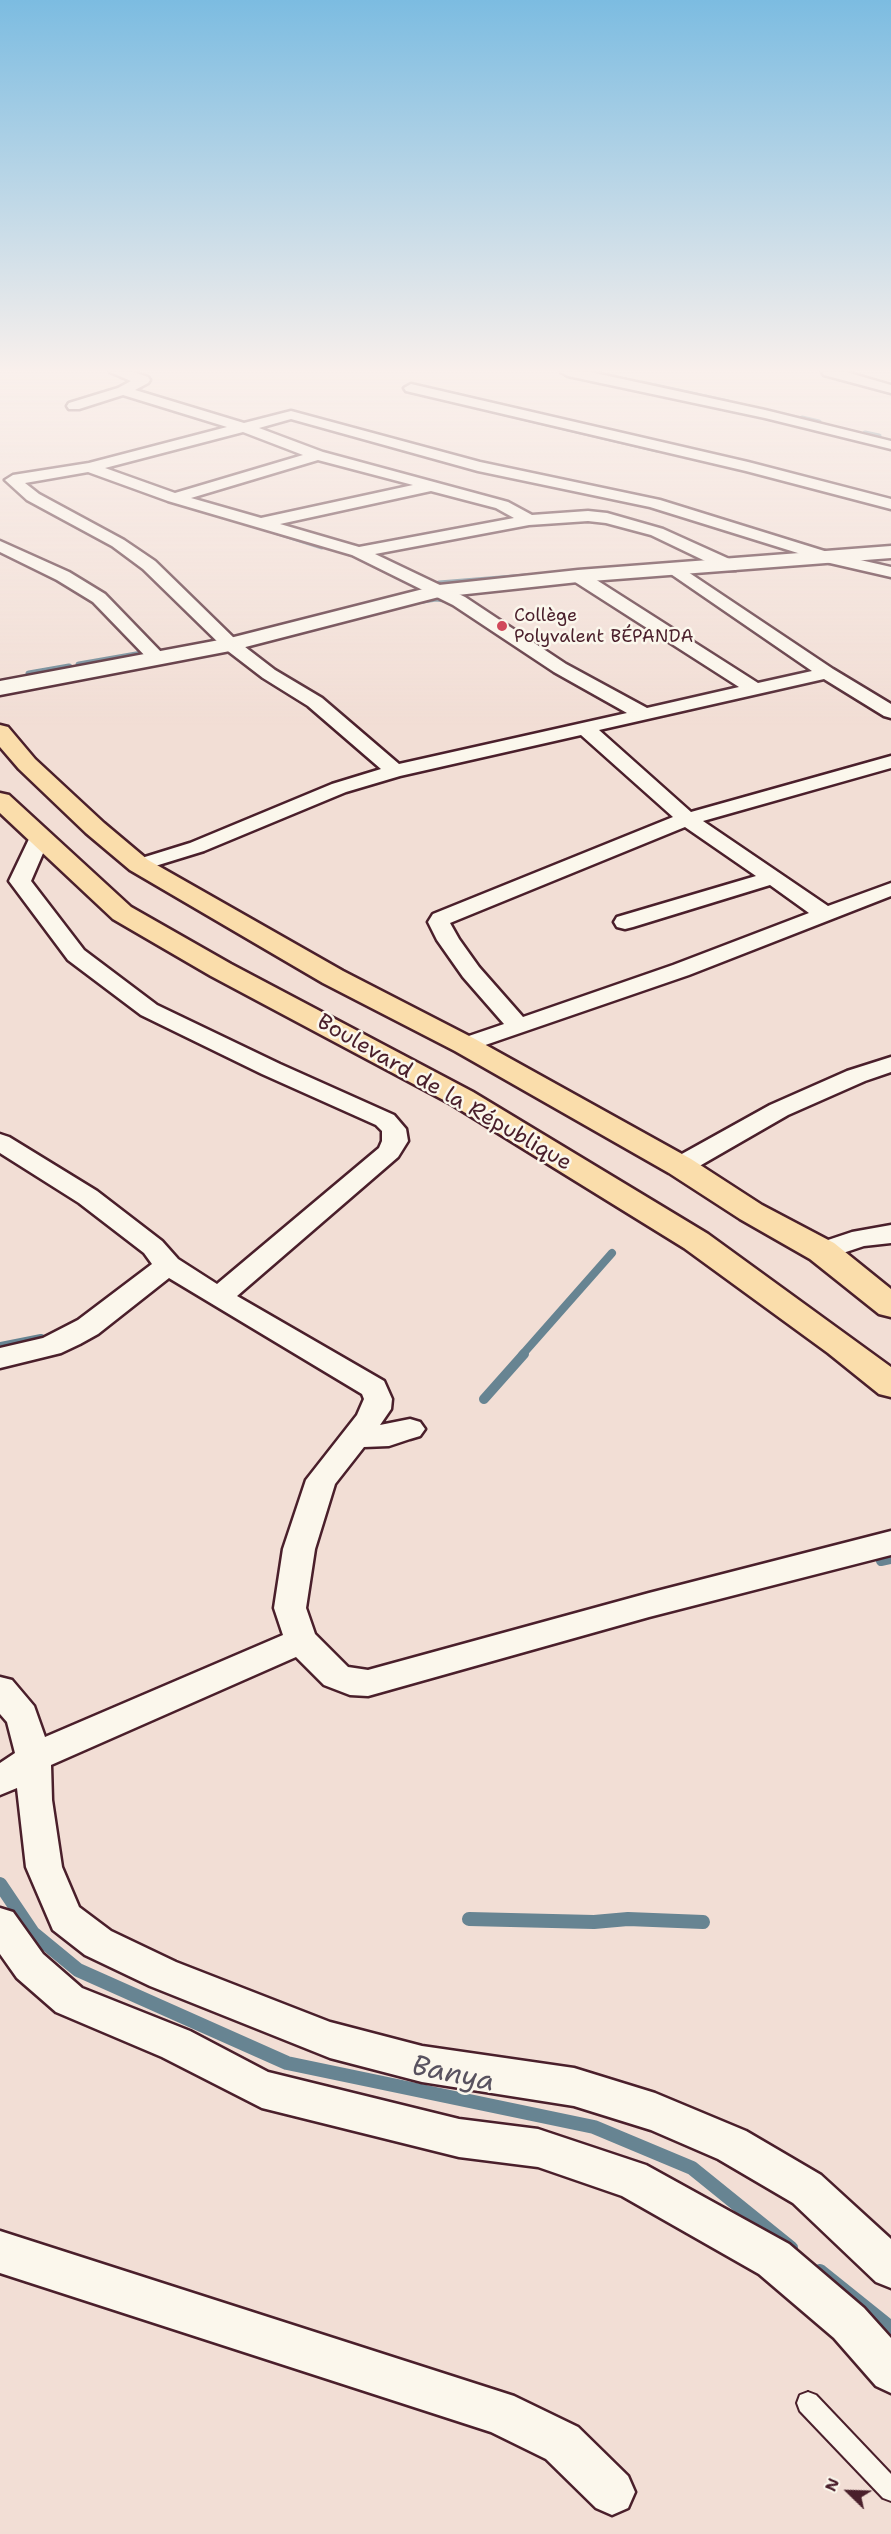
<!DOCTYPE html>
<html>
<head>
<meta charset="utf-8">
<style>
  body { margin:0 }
  #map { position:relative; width:891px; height:2534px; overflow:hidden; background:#f2ded5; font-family:"Shantell Sans",sans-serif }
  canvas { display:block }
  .north { position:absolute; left:819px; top:2462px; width:60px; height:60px; -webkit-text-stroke:4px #fbf7ec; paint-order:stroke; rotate:293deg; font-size:16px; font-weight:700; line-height:24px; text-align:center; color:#4a1f2b }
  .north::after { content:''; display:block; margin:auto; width:21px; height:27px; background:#4a1f2b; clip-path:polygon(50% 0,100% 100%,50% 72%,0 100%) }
</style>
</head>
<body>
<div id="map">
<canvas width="891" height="2534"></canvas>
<div class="north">N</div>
</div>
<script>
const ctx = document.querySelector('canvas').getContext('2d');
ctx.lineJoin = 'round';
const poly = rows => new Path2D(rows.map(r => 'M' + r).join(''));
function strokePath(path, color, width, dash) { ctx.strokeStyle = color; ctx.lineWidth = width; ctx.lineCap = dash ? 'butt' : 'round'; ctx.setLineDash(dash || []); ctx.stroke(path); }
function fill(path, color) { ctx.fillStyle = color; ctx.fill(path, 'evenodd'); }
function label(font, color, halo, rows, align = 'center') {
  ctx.font = font + ' "Shantell Sans",sans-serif'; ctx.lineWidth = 5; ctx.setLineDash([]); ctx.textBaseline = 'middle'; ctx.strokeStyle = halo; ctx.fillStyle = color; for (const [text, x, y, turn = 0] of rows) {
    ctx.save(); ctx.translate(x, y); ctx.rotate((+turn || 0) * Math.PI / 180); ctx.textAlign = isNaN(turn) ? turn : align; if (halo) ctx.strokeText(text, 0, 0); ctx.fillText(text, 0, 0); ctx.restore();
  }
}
strokePath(poly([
  [642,383,728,402],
  [501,413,657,450],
  [802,418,819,422],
  [865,433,879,436],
  [275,532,322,547],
  [439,583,525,576],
  [417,602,436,599,453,601]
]), '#678492', 5);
strokePath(poly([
  [79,665,142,654],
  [29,674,69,667]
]), '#678492', 7);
strokePath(poly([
  [0,1346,41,1338],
  [522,1355,612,1253]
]), '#678492', 8);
strokePath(poly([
  [484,1399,524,1354],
  [881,1561,891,1559]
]), '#678492', 10);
strokePath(poly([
  [0,1884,33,1933,78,1970,287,2063,594,2127,692,2168,791,2248],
  [469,1919,594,1922,628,1919,703,1922],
  [820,2271,891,2328]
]), '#678492', 14);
const lane = poly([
  [808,2392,816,2395,891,2474,891,2501,883,2498,800,2411,797,2403,800,2395,808,2392]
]);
const street = poly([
  [110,372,133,372,148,377,150,380,148,383,135,390,244,423,291,411,480,462,660,500,834,554,891,567,891,577,830,563,650,507,478,471,291,419,259,428,323,452,508,502,532,515,588,511,607,513,663,529,736,562,738,566,736,570,724,570,651,535,606,523,588,521,529,525,375,554,465,597,566,664,647,708,739,687,572,580,570,576,572,572,584,572,758,683,812,671,665,570,673,565,679,566,833,669,891,704,891,718,884,716,824,679,599,730,691,812,891,756,891,768,703,821,828,906,891,883,891,896,689,975,465,1052,457,1050,453,1045,457,1040,504,1024,463,977,437,940,428,922,433,914,673,817,581,735,400,776,346,792,204,851,139,871,132,869,128,865,132,861,190,843,332,784,381,769,308,706,263,678,224,648,143,569,112,546,27,500,5,480,13,475,89,463,227,427,123,395,79,409,69,409,67,406,69,403,118,388,131,381,110,372],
  [243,432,303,455,175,493,105,468,243,432],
  [318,460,413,485,261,518,191,498,318,460],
  [88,472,168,501,352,555,453,605,554,672,627,713,399,764,322,698,275,670,236,640,155,561,124,540,39,494,25,483,88,472],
  [431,491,496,508,514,518,359,547,280,524,431,491],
  [685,827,756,876,617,917,614,922,617,927,625,929,633,927,770,885,809,913,673,965,523,1017,479,967,459,939,450,923,685,827],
  [561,372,590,372,765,410,891,441,891,449,765,418,568,376,561,372],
  [822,372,846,372,891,385,891,393,824,375,822,372],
  [411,384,748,462,891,499,891,509,746,471,406,391,404,388,411,384],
  [0,541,69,572,105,594,163,654,166,658,163,662,151,662,93,602,57,580,0,552,0,541],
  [40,831,47,833,50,837,31,881,84,950,157,1005,280,1064,394,1115,406,1129,408,1141,398,1157,237,1296,384,1381,392,1399,391,1409,380,1425,410,1419,420,1422,425,1429,420,1436,410,1439,389,1446,364,1447,335,1484,315,1549,306,1608,315,1634,348,1667,368,1670,649,1593,891,1531,891,1555,649,1617,368,1696,350,1695,324,1685,296,1657,51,1765,52,1800,62,1867,79,1907,111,1931,176,1962,330,2022,422,2046,574,2068,655,2093,746,2131,821,2175,891,2239,891,2288,876,2282,793,2203,718,2159,651,2130,574,2106,422,2082,330,2058,150,1986,85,1955,53,1930,26,1867,17,1788,0,1795,0,1763,15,1753,7,1722,0,1714,0,1677,12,1680,34,1706,45,1737,283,1635,274,1608,283,1549,306,1480,357,1415,364,1399,362,1394,169,1278,98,1334,80,1344,61,1353,0,1368,0,1348,43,1338,78,1320,152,1264,144,1253,79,1203,0,1153,0,1134,9,1137,97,1191,162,1241,178,1259,217,1284,379,1148,382,1141,382,1131,376,1125,262,1074,141,1015,68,960,9,881,30,837,33,833,40,831],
  [891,1057,891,1072,865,1081,788,1115,689,1172,680,1174,671,1172,667,1166,671,1160,770,1105,847,1071,891,1057],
  [891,1225,891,1243,864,1246,822,1260,813,1257,809,1251,813,1245,852,1232,891,1225],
  [0,1908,13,1912,43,1954,82,1988,190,2031,268,2072,459,2119,538,2129,646,2165,789,2244,864,2308,891,2338,891,2393,876,2386,834,2338,759,2274,622,2196,538,2167,459,2157,262,2108,162,2057,56,2012,17,1978,0,1954,0,1908],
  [0,2231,514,2396,578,2427,628,2476,635,2492,628,2508,612,2515,596,2508,546,2459,491,2432,0,2273,0,2231]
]);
const secondary = poly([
  [891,546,891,558,578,582,439,597,230,651,0,695,0,681,230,638,439,585,578,570,891,546]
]);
const primary = poly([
  [0,725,8,727,35,759,104,823,148,860,343,971,475,1039,691,1159,762,1205,834,1243,891,1289,891,1317,879,1314,810,1259,740,1219,669,1173,455,1051,323,983,130,870,86,833,19,769,0,747,0,725],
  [0,793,9,795,131,907,231,964,473,1092,708,1234,891,1367,891,1397,879,1394,828,1353,684,1248,451,1104,211,976,113,919,0,813,0,793]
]);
strokePath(lane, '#4a1f2b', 4);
strokePath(street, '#4a1f2b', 5);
strokePath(secondary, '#4a1f2b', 5);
strokePath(primary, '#4a1f2b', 5);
fill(lane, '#fbf7ec');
fill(street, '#fbf7ec');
fill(secondary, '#fbf7ec');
fill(primary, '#faddab');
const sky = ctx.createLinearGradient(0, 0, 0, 727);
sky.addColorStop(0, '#7cbce1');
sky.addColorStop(0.51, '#f9f0ec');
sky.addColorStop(1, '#f9f0ec00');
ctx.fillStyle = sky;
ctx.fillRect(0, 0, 891, 727);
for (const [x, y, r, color] of [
  [502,626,6,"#d1495b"]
]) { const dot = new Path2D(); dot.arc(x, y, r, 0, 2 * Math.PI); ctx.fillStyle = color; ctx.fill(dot); strokePath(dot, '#fbf7ec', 2); }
label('18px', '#4a1f2b', '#fbf7ec', [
  ["Collège",514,616],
  ["Polyvalent BÉPANDA",514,637]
], 'left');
label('22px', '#4a1f2b', '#fbf7ec', [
  ["Boulevard de la République",444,1093,30]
]);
label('italic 28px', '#58525f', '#fbf7ec', [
  ["Banya",453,2075,12]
]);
</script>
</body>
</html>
